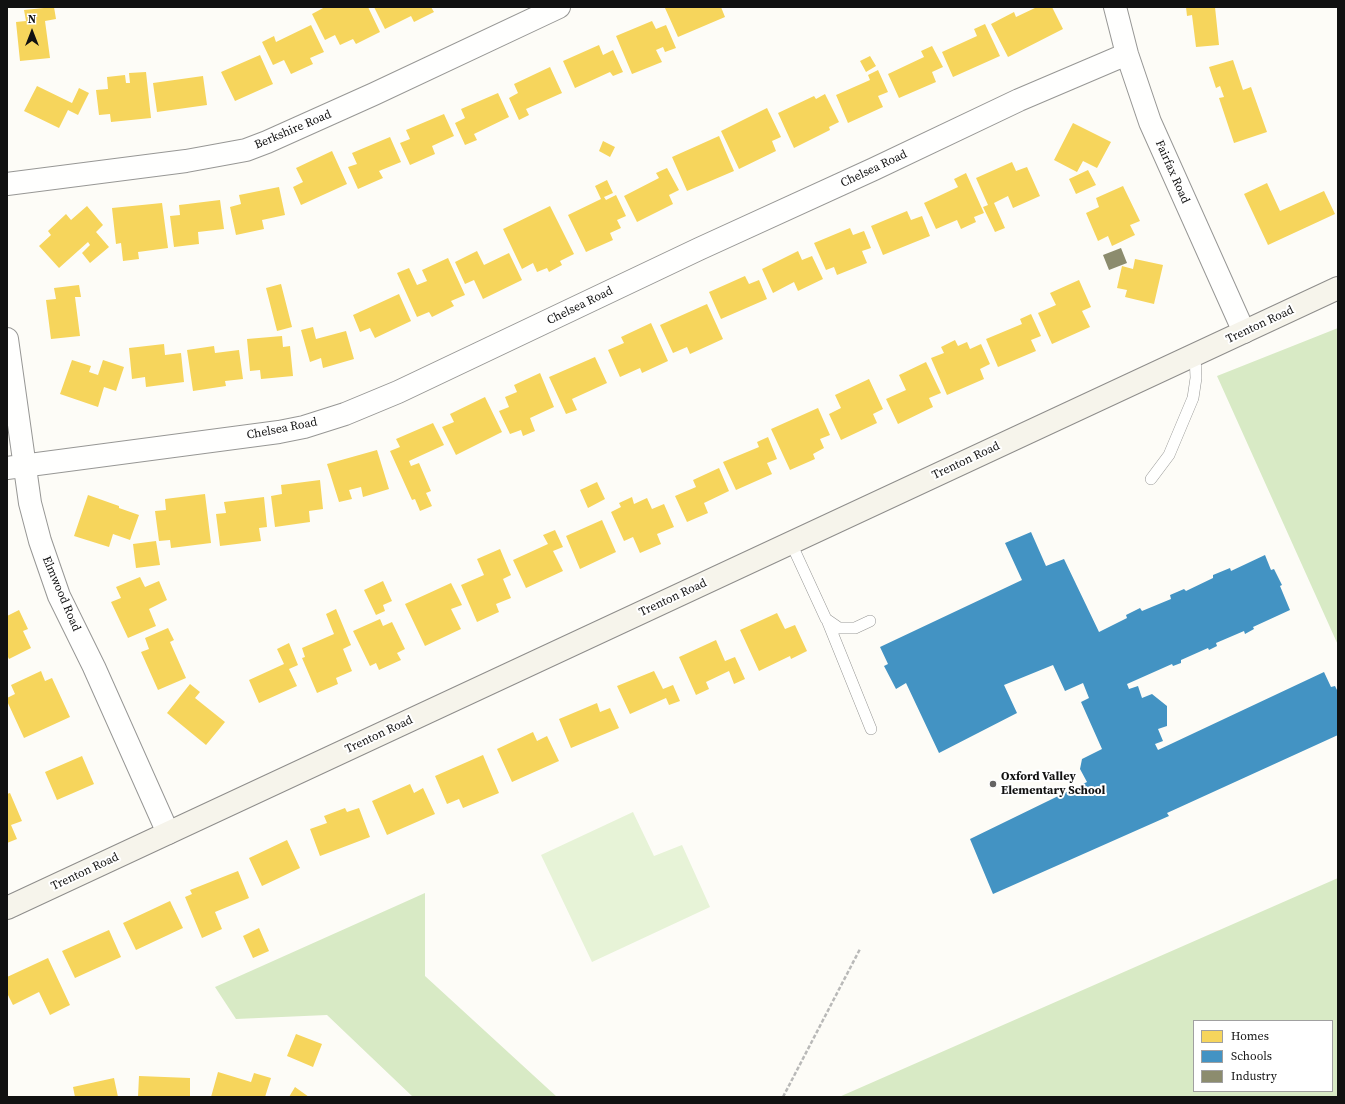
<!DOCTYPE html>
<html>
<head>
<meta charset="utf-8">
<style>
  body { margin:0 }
  #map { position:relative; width:1345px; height:1104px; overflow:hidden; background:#fdfcf7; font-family:"Source Serif 4",serif }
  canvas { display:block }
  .frame { position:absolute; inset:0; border:8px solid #111; pointer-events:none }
  .legend { position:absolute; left:1193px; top:1020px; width:140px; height:72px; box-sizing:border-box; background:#fff; border:1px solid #a0a0a0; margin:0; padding:5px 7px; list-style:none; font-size:12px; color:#111 }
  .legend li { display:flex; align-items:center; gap:8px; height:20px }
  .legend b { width:20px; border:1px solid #a0a0a0 }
  .north { position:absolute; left:12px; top:12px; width:40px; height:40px; -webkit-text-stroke:3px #fff; paint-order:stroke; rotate:0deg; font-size:11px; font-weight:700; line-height:16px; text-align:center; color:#111 }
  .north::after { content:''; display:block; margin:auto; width:14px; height:18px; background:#111; clip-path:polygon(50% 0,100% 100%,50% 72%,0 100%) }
</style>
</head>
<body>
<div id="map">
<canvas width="1345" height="1104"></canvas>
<div class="frame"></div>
<ul class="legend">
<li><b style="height:11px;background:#f6d55c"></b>Homes</li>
<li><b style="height:11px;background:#4393c3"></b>Schools</li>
<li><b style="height:11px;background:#8c8c6e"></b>Industry</li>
</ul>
<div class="north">N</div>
</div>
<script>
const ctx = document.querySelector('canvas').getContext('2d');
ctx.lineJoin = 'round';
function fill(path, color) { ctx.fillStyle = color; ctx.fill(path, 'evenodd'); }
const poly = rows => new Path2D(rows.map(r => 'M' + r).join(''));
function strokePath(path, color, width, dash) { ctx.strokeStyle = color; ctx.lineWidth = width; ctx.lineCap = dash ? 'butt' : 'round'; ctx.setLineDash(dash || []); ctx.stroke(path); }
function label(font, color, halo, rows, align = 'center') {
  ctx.font = font + ' "Source Serif 4",serif'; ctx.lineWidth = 4; ctx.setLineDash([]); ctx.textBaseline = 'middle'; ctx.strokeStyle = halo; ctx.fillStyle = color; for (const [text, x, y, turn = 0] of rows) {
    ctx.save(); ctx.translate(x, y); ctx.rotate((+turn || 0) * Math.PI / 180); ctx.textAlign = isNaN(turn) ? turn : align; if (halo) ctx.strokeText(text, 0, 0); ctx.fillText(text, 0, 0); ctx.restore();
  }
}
fill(poly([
  [633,812,654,856,682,845,710,907,592,962,541,855]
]), '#e7f3d7');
fill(poly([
  [1338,328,1338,645,1217,376],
  [1338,878,1338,1097,839,1097],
  [1194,1021,1332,1021,1332,1091,1194,1091],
  [425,893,425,976,557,1097,413,1097,327,1015,236,1019,215,987]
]), '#d8eac5');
fill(poly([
  [54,7,56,19,45,21,50,58,20,61,16,22,26,21,24,10],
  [325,7,368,7,380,32,356,44,353,39,340,45,335,35,325,40,312,14],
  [374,7,431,7,434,12,414,22,411,16,385,29],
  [668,7,721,7,725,17,678,37,665,8],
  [1037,7,1052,7,1063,29,1008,57,991,24,1014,12,1016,17],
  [1186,7,1215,7,1219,45,1196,47,1192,15,1187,16],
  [652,21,656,29,666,25,676,48,665,52,663,47,656,50,662,62,632,74,616,36],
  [985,24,1000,56,953,77,942,52,977,36,974,29],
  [311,25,324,52,310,58,313,64,291,74,284,60,273,65,262,42,274,36,276,42],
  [599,45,603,55,613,50,623,72,613,76,610,72,575,88,563,61],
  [932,46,943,67,932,72,936,82,899,98,888,74,924,57,921,51],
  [260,55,273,84,235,101,221,72],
  [870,56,876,66,866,72,860,61],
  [1233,60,1243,90,1251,87,1267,132,1234,143,1219,98,1224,97,1220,86,1216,88,1209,67],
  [550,67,562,93,526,109,529,115,519,120,509,98,518,93,514,84],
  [878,70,888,92,878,96,883,107,848,123,836,95,870,80,868,75],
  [146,72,151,118,111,122,110,114,99,115,96,90,108,89,107,77,125,75,126,83,130,83,129,73],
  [203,76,207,105,157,112,153,83],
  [37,86,72,103,79,88,89,93,78,115,68,110,59,128,24,111],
  [498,93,509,117,474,134,477,140,465,145,455,123,465,118,461,109],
  [825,94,839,122,829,127,830,130,794,148,778,113,814,96,816,99],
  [767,108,781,137,772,141,776,151,739,169,721,131],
  [444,114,454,136,432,146,435,154,410,165,400,143,410,139,406,130],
  [1073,123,1111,142,1097,168,1083,161,1077,172,1054,160],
  [719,136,734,171,687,191,672,157],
  [390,137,401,162,379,171,383,178,358,189,348,167,357,164,352,153],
  [603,141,615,147,610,157,599,151],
  [332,151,347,184,301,205,293,187,303,182,296,168],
  [1012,162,1016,171,1027,167,1040,196,1013,208,1008,196,994,203,1005,228,995,232,983,207,988,205,976,178],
  [667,168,679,190,669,195,673,204,637,222,624,196,659,178,656,173],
  [1088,170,1096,185,1076,194,1069,179],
  [966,173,984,213,974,217,976,222,961,229,957,220,936,229,924,203,958,187,954,179],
  [607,180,613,193,604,197,606,200,616,195,626,216,617,220,621,228,610,233,613,240,586,252,568,215,601,199,595,186],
  [1267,183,1280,211,1324,191,1335,214,1268,245,1244,194],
  [1123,186,1140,221,1130,225,1135,235,1112,246,1108,236,1098,241,1086,213,1099,207,1096,198],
  [279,187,285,215,262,220,264,229,236,235,230,207,241,204,239,195],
  [220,200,224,229,198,232,199,244,174,247,170,216,180,215,179,205],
  [162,203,168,248,138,252,139,259,123,261,121,243,116,244,112,208],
  [87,206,103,225,96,232,109,247,90,263,82,253,90,245,88,242,59,268,39,246,51,235,48,231,66,214,71,220],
  [550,206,574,254,560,261,562,265,549,272,547,268,537,272,533,263,522,269,503,229],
  [907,211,911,220,922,216,930,236,883,255,871,226],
  [850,228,853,235,864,231,871,248,862,251,867,263,837,275,834,267,826,270,814,243],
  [477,251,484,265,509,253,522,280,483,299,474,280,465,284,455,262],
  [798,251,802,260,812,256,823,279,798,291,794,282,773,293,762,269],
  [448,258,465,295,451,301,454,306,432,317,429,312,417,317,397,273,409,268,417,285,427,281,422,270],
  [1135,259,1163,265,1154,304,1125,297,1127,290,1117,288,1122,266,1133,269],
  [745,276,749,284,759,280,767,299,721,319,709,292],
  [1079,280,1091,307,1082,311,1090,327,1052,344,1038,313,1056,305,1050,293],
  [281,284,292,327,277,331,266,288],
  [79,285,81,297,75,297,80,336,51,339,46,300,56,299,54,288],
  [399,294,411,321,375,338,370,328,360,332,353,315],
  [707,304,723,339,690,354,687,347,673,353,660,325],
  [1031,314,1041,336,1031,340,1036,351,998,367,986,339,1022,324,1020,319],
  [651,323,668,361,642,373,640,368,620,377,608,350,624,343,621,337],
  [313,327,316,339,346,331,354,359,323,368,321,358,310,362,301,330],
  [282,336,283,347,290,346,293,376,261,379,260,370,250,371,247,339],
  [955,340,958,346,967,342,970,349,981,344,990,364,980,369,984,379,947,395,931,358,944,353,941,347],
  [164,344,165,355,181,353,184,382,146,387,145,377,132,379,129,348],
  [214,346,215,353,239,350,243,379,225,381,226,386,193,391,187,350],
  [595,357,607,383,572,399,577,410,566,414,549,377],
  [72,360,91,366,89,372,98,375,103,360,124,367,116,391,104,387,98,407,60,394],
  [926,362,941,393,929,398,933,407,898,424,886,399,906,390,899,375],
  [540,373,554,407,530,418,535,431,523,436,521,430,510,434,499,411,509,407,505,397,517,392,514,385],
  [869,379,883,409,873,414,877,423,841,440,829,414,841,408,835,395],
  [485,397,502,432,456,455,442,427,454,422,450,414],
  [818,408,830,435,820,439,824,448,813,454,815,459,790,470,771,429],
  [433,423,444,445,409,461,411,466,419,463,431,491,426,493,432,506,420,511,415,499,412,500,390,451,400,447,396,439],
  [768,437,777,459,767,463,772,474,736,490,723,462,759,447,757,442],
  [377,450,389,489,363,497,361,487,349,490,352,499,339,502,327,464],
  [719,468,729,491,704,503,708,513,687,522,675,496,696,487,693,480],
  [320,480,323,509,309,511,310,522,275,527,271,496,282,494,281,485],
  [597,482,605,499,588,508,580,490],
  [205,494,211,543,171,548,170,540,159,541,155,511,166,510,165,499],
  [88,495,119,506,119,508,139,515,130,540,113,534,109,547,74,536],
  [264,497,267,527,259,528,261,541,220,546,216,514,226,513,224,502],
  [632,497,634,504,647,498,652,509,664,504,674,527,657,534,661,544,640,553,633,537,624,541,611,512,621,507,619,503],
  [602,520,616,552,580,569,566,536],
  [555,530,563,547,553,551,563,571,526,588,513,560,548,544,543,535],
  [156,541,160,565,136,568,133,544],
  [500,549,511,575,503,579,511,598,496,604,499,612,477,622,461,585,484,575,477,559],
  [140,577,145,587,159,581,167,600,149,609,156,626,128,638,111,602,121,598,116,587],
  [383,581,392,601,383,605,385,611,376,615,364,590],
  [451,583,462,605,451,609,461,629,425,646,405,604],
  [336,609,351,645,343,649,352,671,336,678,338,684,317,693,302,658,305,657,302,648,334,634,326,614],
  [19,610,28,629,23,631,31,648,9,659,7,655,7,616],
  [777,613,785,629,795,625,807,651,791,659,790,656,759,671,740,630],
  [380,619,383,626,392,622,405,649,397,653,401,660,379,670,376,663,370,666,353,631],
  [168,628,174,640,170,642,186,678,158,690,141,652,149,649,145,638],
  [716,640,725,661,735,657,745,679,734,684,729,671,706,682,709,689,696,695,679,657],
  [289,643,298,665,289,669,297,686,259,703,249,680,284,664,277,649],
  [41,671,45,681,52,678,70,717,24,738,7,701,7,698,15,694,11,685],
  [654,671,663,689,673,685,680,701,669,705,666,698,630,714,617,686],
  [190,684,200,692,195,698,225,722,206,745,167,713],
  [597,703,600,712,610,708,619,728,571,748,559,719],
  [533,732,537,741,547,736,559,761,512,782,497,749],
  [483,755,499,793,463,808,459,799,447,804,435,776],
  [82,756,94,784,57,800,45,772],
  [410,784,414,793,423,788,435,814,387,835,372,801],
  [10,793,22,821,11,825,17,839,7,843,7,794],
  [345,808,347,812,359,808,370,837,320,856,310,829,327,823,324,816],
  [287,840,300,868,262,886,249,858],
  [238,871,249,898,215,912,222,929,202,938,185,897,192,894,190,890],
  [170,901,183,928,136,950,123,923],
  [259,928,269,951,253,958,243,936],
  [109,930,121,957,75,978,62,951],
  [48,958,70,1005,50,1015,39,992,13,1005,7,993,7,977],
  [296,1034,322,1044,313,1067,287,1056],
  [218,1072,251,1082,254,1073,271,1078,265,1097,211,1097],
  [139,1076,190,1078,190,1097,138,1097],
  [114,1078,118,1097,75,1097,73,1087],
  [295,1087,309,1097,289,1097]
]), '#f6d55c');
fill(poly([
  [1031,532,1046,566,1064,559,1099,632,1127,618,1126,615,1140,608,1142,611,1171,599,1170,595,1184,589,1186,591,1213,578,1213,575,1230,568,1231,571,1265,555,1271,570,1274,569,1282,585,1280,586,1290,610,1253,627,1254,629,1245,634,1244,631,1216,643,1217,646,1209,650,1208,648,1181,660,1181,663,1173,666,1172,664,1127,684,1129,689,1138,686,1142,698,1152,694,1167,706,1167,726,1158,729,1163,741,1155,744,1158,750,1324,672,1331,687,1335,686,1338,692,1338,735,1167,813,1169,816,993,894,970,839,1087,782,1080,769,1082,759,1102,749,1081,702,1089,698,1083,683,1065,691,1053,665,1004,685,1017,713,939,753,906,683,896,689,884,666,888,664,880,647,1022,580,1005,543]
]), '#4393c3');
fill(poly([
  [1121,248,1127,263,1109,270,1103,255]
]), '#8c8c6e');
const service = poly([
  [1151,479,1169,455,1193,398,1196,378,1195,355],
  [791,543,826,619,839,628,855,628,870,621],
  [827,620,871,729]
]);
const minor = poly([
  [1115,7,1127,54,1150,122,1244,332],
  [7,184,186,161,246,150,267,142,374,94,559,7],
  [7,339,30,503,40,541,59,596,94,667,168,833],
  [7,468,279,432,304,427,345,414,398,392,699,249,874,169,1019,100,1127,54]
]);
const secondary = poly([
  [7,908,1338,288]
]);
strokePath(service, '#979795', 12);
strokePath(minor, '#979795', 24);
strokePath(secondary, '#8e8d8b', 24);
strokePath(poly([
  [783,1097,860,949]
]), '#b9b9b8', 2.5, [4, 2]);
strokePath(service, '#fffffe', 11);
strokePath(minor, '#fffffe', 22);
strokePath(secondary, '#f6f4eb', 22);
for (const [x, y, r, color] of [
  [993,784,4,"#646362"]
]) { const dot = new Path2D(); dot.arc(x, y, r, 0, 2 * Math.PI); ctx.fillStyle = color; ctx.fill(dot); strokePath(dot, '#fff', 1.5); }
label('12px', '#111', '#fff', [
  ["Berkshire Road",293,130,-23],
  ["Chelsea Road",874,169,-25],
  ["Fairfax Road",1172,172,66],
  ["Chelsea Road",580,306,-26],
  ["Trenton Road",1260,325,-25],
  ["Chelsea Road",282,429,-11],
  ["Trenton Road",966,461,-25],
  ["Elmwood Road",61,594,67],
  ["Trenton Road",673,598,-25],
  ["Trenton Road",379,735,-25],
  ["Trenton Road",85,872,-25]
]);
label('bold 12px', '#111', '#fff', [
  ["Oxford Valley",1001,777],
  ["Elementary School",1001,791]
], 'left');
</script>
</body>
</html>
